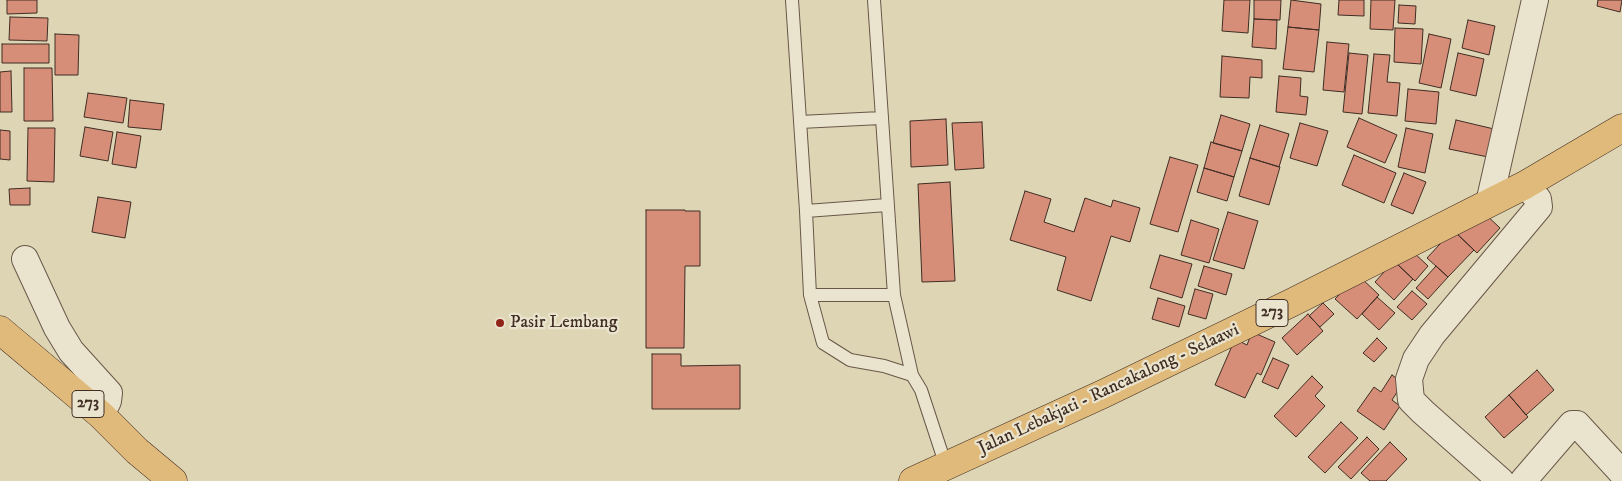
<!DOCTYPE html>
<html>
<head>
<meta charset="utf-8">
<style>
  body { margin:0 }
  canvas { display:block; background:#ded5b5 }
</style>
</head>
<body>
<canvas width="1622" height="481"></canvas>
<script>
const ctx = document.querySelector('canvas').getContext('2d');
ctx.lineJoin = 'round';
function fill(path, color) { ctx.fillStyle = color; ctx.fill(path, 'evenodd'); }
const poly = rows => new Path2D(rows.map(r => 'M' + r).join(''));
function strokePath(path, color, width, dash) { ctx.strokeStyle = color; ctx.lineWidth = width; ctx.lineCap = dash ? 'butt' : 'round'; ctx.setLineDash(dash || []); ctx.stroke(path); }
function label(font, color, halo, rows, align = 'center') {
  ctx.font = font + ' "IM FELL DW Pica",serif'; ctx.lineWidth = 4.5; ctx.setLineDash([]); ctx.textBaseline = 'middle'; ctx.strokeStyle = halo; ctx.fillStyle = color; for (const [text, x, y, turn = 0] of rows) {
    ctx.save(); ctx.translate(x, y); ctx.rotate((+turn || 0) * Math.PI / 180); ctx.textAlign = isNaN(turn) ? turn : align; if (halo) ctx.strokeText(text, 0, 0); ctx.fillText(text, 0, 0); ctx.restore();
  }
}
const building = poly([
  [7,0,37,0,37,13,7,14,7,0],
  [1224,0,1250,0,1248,33,1222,31,1224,0],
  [1254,0,1281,0,1280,20,1254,19,1254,0],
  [1291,0,1321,4,1319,30,1288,27,1291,0],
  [1339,0,1364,0,1364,16,1338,15,1339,0],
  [1371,0,1395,0,1393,30,1370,29,1371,0],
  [1598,0,1622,0,1620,12,1597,6,1598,0],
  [1399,5,1416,6,1415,24,1398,23,1399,5],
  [10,17,48,18,47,41,9,40,10,17],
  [1254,19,1277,20,1276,49,1252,47,1254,19],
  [1468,20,1495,26,1489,55,1462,48,1468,20],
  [1288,27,1319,30,1314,72,1283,69,1288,27],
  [1395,28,1423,29,1421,64,1394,62,1395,28],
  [55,34,79,35,78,75,55,75,55,34],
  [1429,34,1451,39,1441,88,1419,83,1429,34],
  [1327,42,1349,44,1344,92,1323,90,1327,42],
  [2,44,49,44,49,63,2,63,2,44],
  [1349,53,1368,55,1362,114,1343,112,1349,53],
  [1458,53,1484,59,1476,96,1450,90,1458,53],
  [1374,54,1390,55,1387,82,1400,83,1397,116,1368,113,1374,54],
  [1222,56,1262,60,1262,78,1250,77,1249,98,1220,97,1222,56],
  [24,68,52,68,53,121,24,121,24,68],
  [11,71,12,112,0,112,0,72,11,71],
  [1279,76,1301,78,1300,96,1308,97,1306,115,1276,112,1279,76],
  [1408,89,1439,92,1436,124,1405,121,1408,89],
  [88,93,127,98,123,123,84,117,88,93],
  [130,100,164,104,161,130,128,127,130,100],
  [1221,115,1250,124,1242,151,1213,143,1221,115],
  [1359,118,1397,135,1385,163,1347,147,1359,118],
  [946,119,948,165,911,167,910,121,946,119],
  [1456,120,1494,129,1488,157,1449,149,1456,120],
  [982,122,984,168,955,170,952,123,982,122],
  [1300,123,1328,131,1317,166,1290,158,1300,123],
  [1260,125,1289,134,1279,167,1250,158,1260,125],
  [85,127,113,132,108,161,80,156,85,127],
  [28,128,55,128,54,182,27,181,28,128],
  [1406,128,1433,134,1425,173,1398,167,1406,128],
  [0,130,10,131,10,160,0,159,0,130],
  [117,132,141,136,136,168,112,164,117,132],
  [1211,142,1242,151,1234,177,1204,168,1211,142],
  [1354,155,1396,173,1384,203,1342,185,1354,155],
  [1170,157,1198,165,1178,232,1150,224,1170,157],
  [1250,158,1280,167,1269,205,1239,196,1250,158],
  [1204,168,1234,177,1227,201,1197,192,1204,168],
  [1404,173,1426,182,1413,214,1391,205,1404,173],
  [950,182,955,281,922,282,918,184,950,182],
  [30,188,30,205,10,205,9,189,30,188],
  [1025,191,1051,199,1044,222,1074,232,1085,198,1111,207,1113,200,1140,208,1130,242,1111,236,1091,301,1057,290,1066,257,1010,240,1025,191],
  [98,197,131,202,125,238,92,232,98,197],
  [646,210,685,210,685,211,700,211,700,266,685,266,684,348,646,348,646,210],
  [1481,210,1500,228,1477,253,1458,235,1481,210],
  [1228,212,1258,221,1244,269,1213,260,1228,212],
  [1191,220,1219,229,1209,263,1181,255,1191,220],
  [1453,230,1474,250,1448,277,1427,258,1453,230],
  [1411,250,1428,266,1415,281,1397,264,1411,250],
  [1160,255,1192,264,1182,298,1150,288,1160,255],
  [1394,261,1413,279,1394,300,1375,282,1394,261],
  [1204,266,1232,274,1226,295,1198,286,1204,266],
  [1436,266,1448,277,1428,299,1416,288,1436,266],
  [1358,275,1379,295,1357,319,1335,299,1358,275],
  [1195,289,1213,294,1206,319,1188,314,1195,289],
  [1412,291,1427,304,1412,320,1397,307,1412,291],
  [1377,297,1395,313,1379,330,1362,314,1377,297],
  [1158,298,1185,306,1179,327,1152,319,1158,298],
  [1323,303,1334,314,1320,327,1309,316,1323,303],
  [1308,314,1323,331,1297,355,1282,338,1308,314],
  [1252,332,1275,342,1261,375,1257,373,1245,398,1215,385,1235,339,1247,345,1252,332],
  [1377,338,1387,348,1374,362,1363,353,1377,338],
  [652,354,681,354,681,366,740,365,740,409,652,409,652,354],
  [1273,358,1289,365,1278,389,1262,382,1273,358],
  [1537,370,1554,390,1526,415,1509,395,1537,370],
  [1392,375,1403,383,1392,400,1400,406,1384,430,1357,411,1374,387,1381,392,1392,375],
  [1312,376,1323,387,1315,396,1325,406,1296,437,1274,416,1312,376],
  [1509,395,1528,417,1504,438,1485,417,1509,395],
  [1341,422,1358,438,1325,473,1308,457,1341,422],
  [1367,437,1379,449,1351,479,1338,467,1367,437],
  [1390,442,1407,459,1386,481,1370,481,1361,473,1390,442]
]);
fill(building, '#d68e78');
strokePath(building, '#402d23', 1);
const service = poly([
  [792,0,806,211,810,295,823,343,850,360,884,366,912,375],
  [874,0,894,295,912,375,921,390,946,466],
  [800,122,881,118],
  [806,211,887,205],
  [810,295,894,295]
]);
const minor = poly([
  [1489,203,1535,0],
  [25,259,57,328,71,351,109,393,108,401,101,415],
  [1501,481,1423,412,1411,400,1409,379,1416,359,1432,335,1539,207,1538,199,1525,185],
  [1523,481,1572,424,1577,424,1622,473]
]);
const primary = poly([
  [0,330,101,415,137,451,173,481],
  [913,481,1103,394,1293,302,1525,185,1622,128]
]);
strokePath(service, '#685748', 14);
strokePath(minor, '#685748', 28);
strokePath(primary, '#402d23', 29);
strokePath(service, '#eae4cf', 12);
strokePath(minor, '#eae4cf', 26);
strokePath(primary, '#dfba7a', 28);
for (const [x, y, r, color] of [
  [500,323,5,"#8f2418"]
]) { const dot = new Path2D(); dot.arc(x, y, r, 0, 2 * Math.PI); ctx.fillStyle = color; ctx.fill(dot); strokePath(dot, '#eae4cf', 2); }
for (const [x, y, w] of [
  [1272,313,32],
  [88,404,32]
]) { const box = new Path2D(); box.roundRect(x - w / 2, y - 13.5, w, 27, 4); ctx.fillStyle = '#eae4cf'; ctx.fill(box); strokePath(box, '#402d23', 1); }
label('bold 16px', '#402d23', null, [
  ["273",1272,313],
  ["273",88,404]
]);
label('18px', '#402d23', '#eae4cf', [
  ["Pasir Lembang",510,323]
], 'left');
label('18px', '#402d23', '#eae4cf', [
  ["Jalan Lebakjati - Rancakalong - Selaawi",1109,390,-25]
]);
</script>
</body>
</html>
